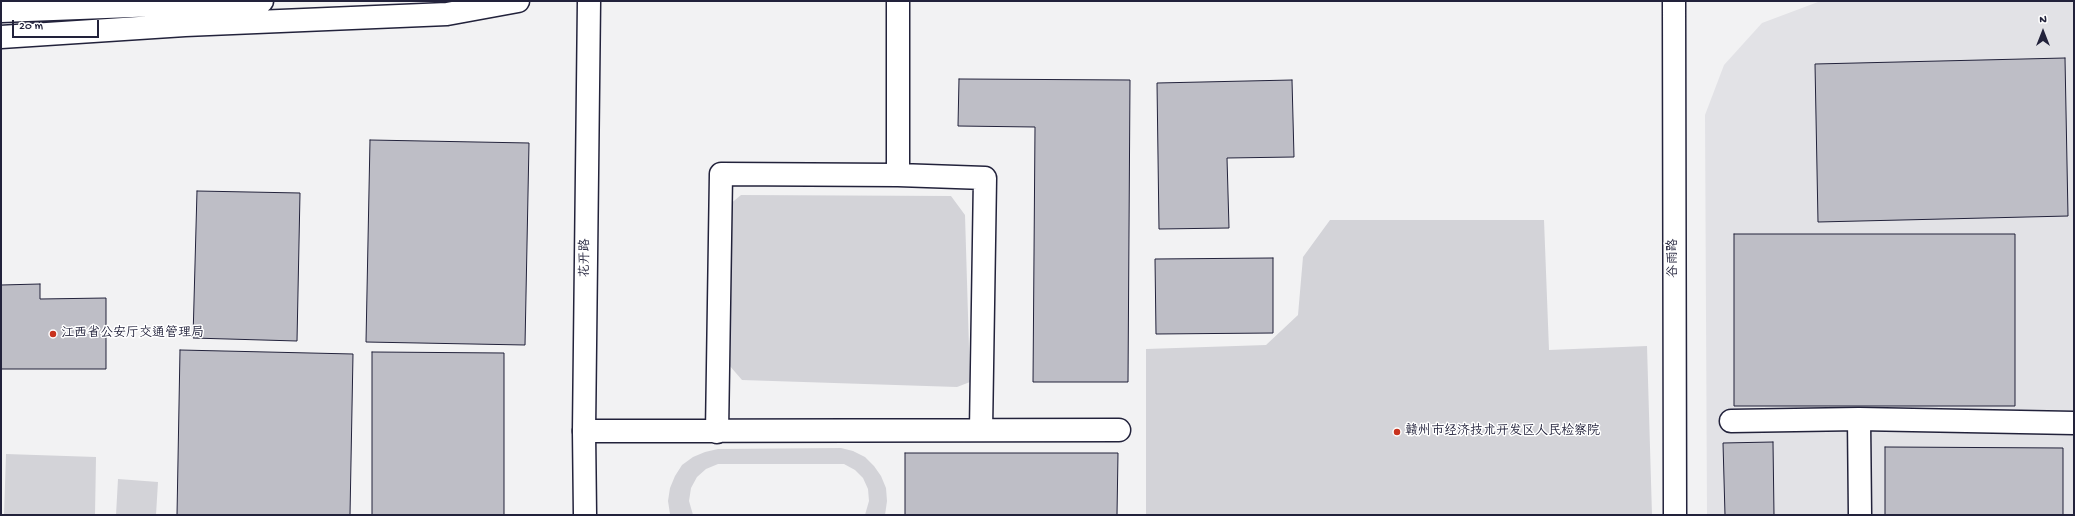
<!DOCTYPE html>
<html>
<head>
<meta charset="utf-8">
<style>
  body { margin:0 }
  #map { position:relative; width:2075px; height:516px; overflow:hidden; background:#f2f2f3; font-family:"Gochi Hand",sans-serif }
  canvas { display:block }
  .frame { position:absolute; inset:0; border:2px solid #22223b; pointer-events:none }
  .north { position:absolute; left:2023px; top:12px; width:40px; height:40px; -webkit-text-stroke:3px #fff; paint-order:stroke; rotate:0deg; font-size:11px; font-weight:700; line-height:16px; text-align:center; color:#22223b }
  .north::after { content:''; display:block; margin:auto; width:14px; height:18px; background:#22223b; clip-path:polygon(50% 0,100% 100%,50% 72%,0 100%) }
  .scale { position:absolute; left:12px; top:20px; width:87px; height:18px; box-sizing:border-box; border:2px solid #22223b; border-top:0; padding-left:5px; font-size:12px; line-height:14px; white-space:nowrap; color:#22223b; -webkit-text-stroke:3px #fff; paint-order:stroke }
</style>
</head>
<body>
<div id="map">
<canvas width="2075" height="516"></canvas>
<div class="frame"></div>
<div class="north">N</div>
<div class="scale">20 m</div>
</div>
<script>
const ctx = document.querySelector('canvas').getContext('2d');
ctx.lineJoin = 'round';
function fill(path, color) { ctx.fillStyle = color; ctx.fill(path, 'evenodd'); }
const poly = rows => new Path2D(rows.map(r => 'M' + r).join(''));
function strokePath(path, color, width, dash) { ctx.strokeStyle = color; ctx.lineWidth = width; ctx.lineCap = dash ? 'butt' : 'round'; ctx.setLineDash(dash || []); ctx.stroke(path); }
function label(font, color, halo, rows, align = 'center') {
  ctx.font = font + ' "Gochi Hand","LXGW WenKai TC",sans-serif'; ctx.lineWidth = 3; ctx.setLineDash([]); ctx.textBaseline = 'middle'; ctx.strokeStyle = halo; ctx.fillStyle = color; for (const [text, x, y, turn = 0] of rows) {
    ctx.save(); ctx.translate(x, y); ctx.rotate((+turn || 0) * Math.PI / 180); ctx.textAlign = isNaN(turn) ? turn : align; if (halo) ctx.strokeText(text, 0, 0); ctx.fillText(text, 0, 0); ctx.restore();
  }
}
fill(poly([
  [1843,1,2070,1,2074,3,2074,515,1707,515,1705,115,1724,65,1762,23,1818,2]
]), '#e2e2e6');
fill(poly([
  [741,195,951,196,965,215,970,382,957,387,742,380,729,365,729,205],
  [1330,220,1544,220,1549,350,1647,346,1652,515,1146,515,1146,349,1266,345,1298,315,1303,257],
  [841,448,853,451,865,457,874,466,881,476,886,488,887,501,885,515,865,515,869,501,868,489,863,478,855,470,844,464,718,464,706,469,697,477,691,488,689,501,693,515,670,514,668,501,670,488,675,476,682,465,693,457,705,452,718,449],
  [6,454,96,457,95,515,4,515],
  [118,479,158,482,156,515,116,515]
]), '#d3d3d8');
const building = poly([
  [2065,58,2068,216,1818,222,1815,64,2065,58],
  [959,79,1130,80,1128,382,1033,382,1035,127,958,126,959,79],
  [1292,80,1294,157,1227,158,1229,228,1159,229,1157,83,1292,80],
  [370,140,529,143,525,345,366,342,370,140],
  [197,191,300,193,297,341,193,338,197,191],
  [1734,234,2015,234,2015,406,1734,406,1734,234],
  [1273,258,1273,333,1156,334,1155,259,1273,258],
  [40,284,40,299,106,298,106,369,1,369,1,285,40,284],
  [180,350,353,354,350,515,177,515,180,350],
  [372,352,504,353,504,515,372,515,372,352],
  [1773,442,1774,515,1725,515,1723,443,1773,442],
  [1885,447,2063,448,2063,515,1885,515,1885,447],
  [905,453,1118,453,1117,515,905,515,905,453]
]);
fill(building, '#bebec6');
strokePath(building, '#22223b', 1);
const street = poly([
  [898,1,898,175],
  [1859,419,1860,515],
  [1731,421,1859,419,2074,423],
  [584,431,1119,430],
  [717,432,721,174,898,175,985,178,981,430]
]);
const secondary = poly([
  [1674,1,1675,515],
  [1,11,262,1],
  [1,37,185,25,447,14,518,1],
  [585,515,584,431,589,1]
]);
strokePath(street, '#22223b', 25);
strokePath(secondary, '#22223b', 25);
strokePath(street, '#fff', 22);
strokePath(secondary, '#fff', 22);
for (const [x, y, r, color] of [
  [53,334,4,"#c8321e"],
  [1397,432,4,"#c8321e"]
]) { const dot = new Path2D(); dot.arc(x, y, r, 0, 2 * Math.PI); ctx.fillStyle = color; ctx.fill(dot); strokePath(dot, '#fff', 1.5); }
label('13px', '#22223b', '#fff', [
  ["花开路",586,258,-89],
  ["谷雨路",1674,258,-90]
]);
label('13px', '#22223b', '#fff', [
  ["江西省公安厅交通管理局",61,334],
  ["赣州市经济技术开发区人民检察院",1405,432]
], 'left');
</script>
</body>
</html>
